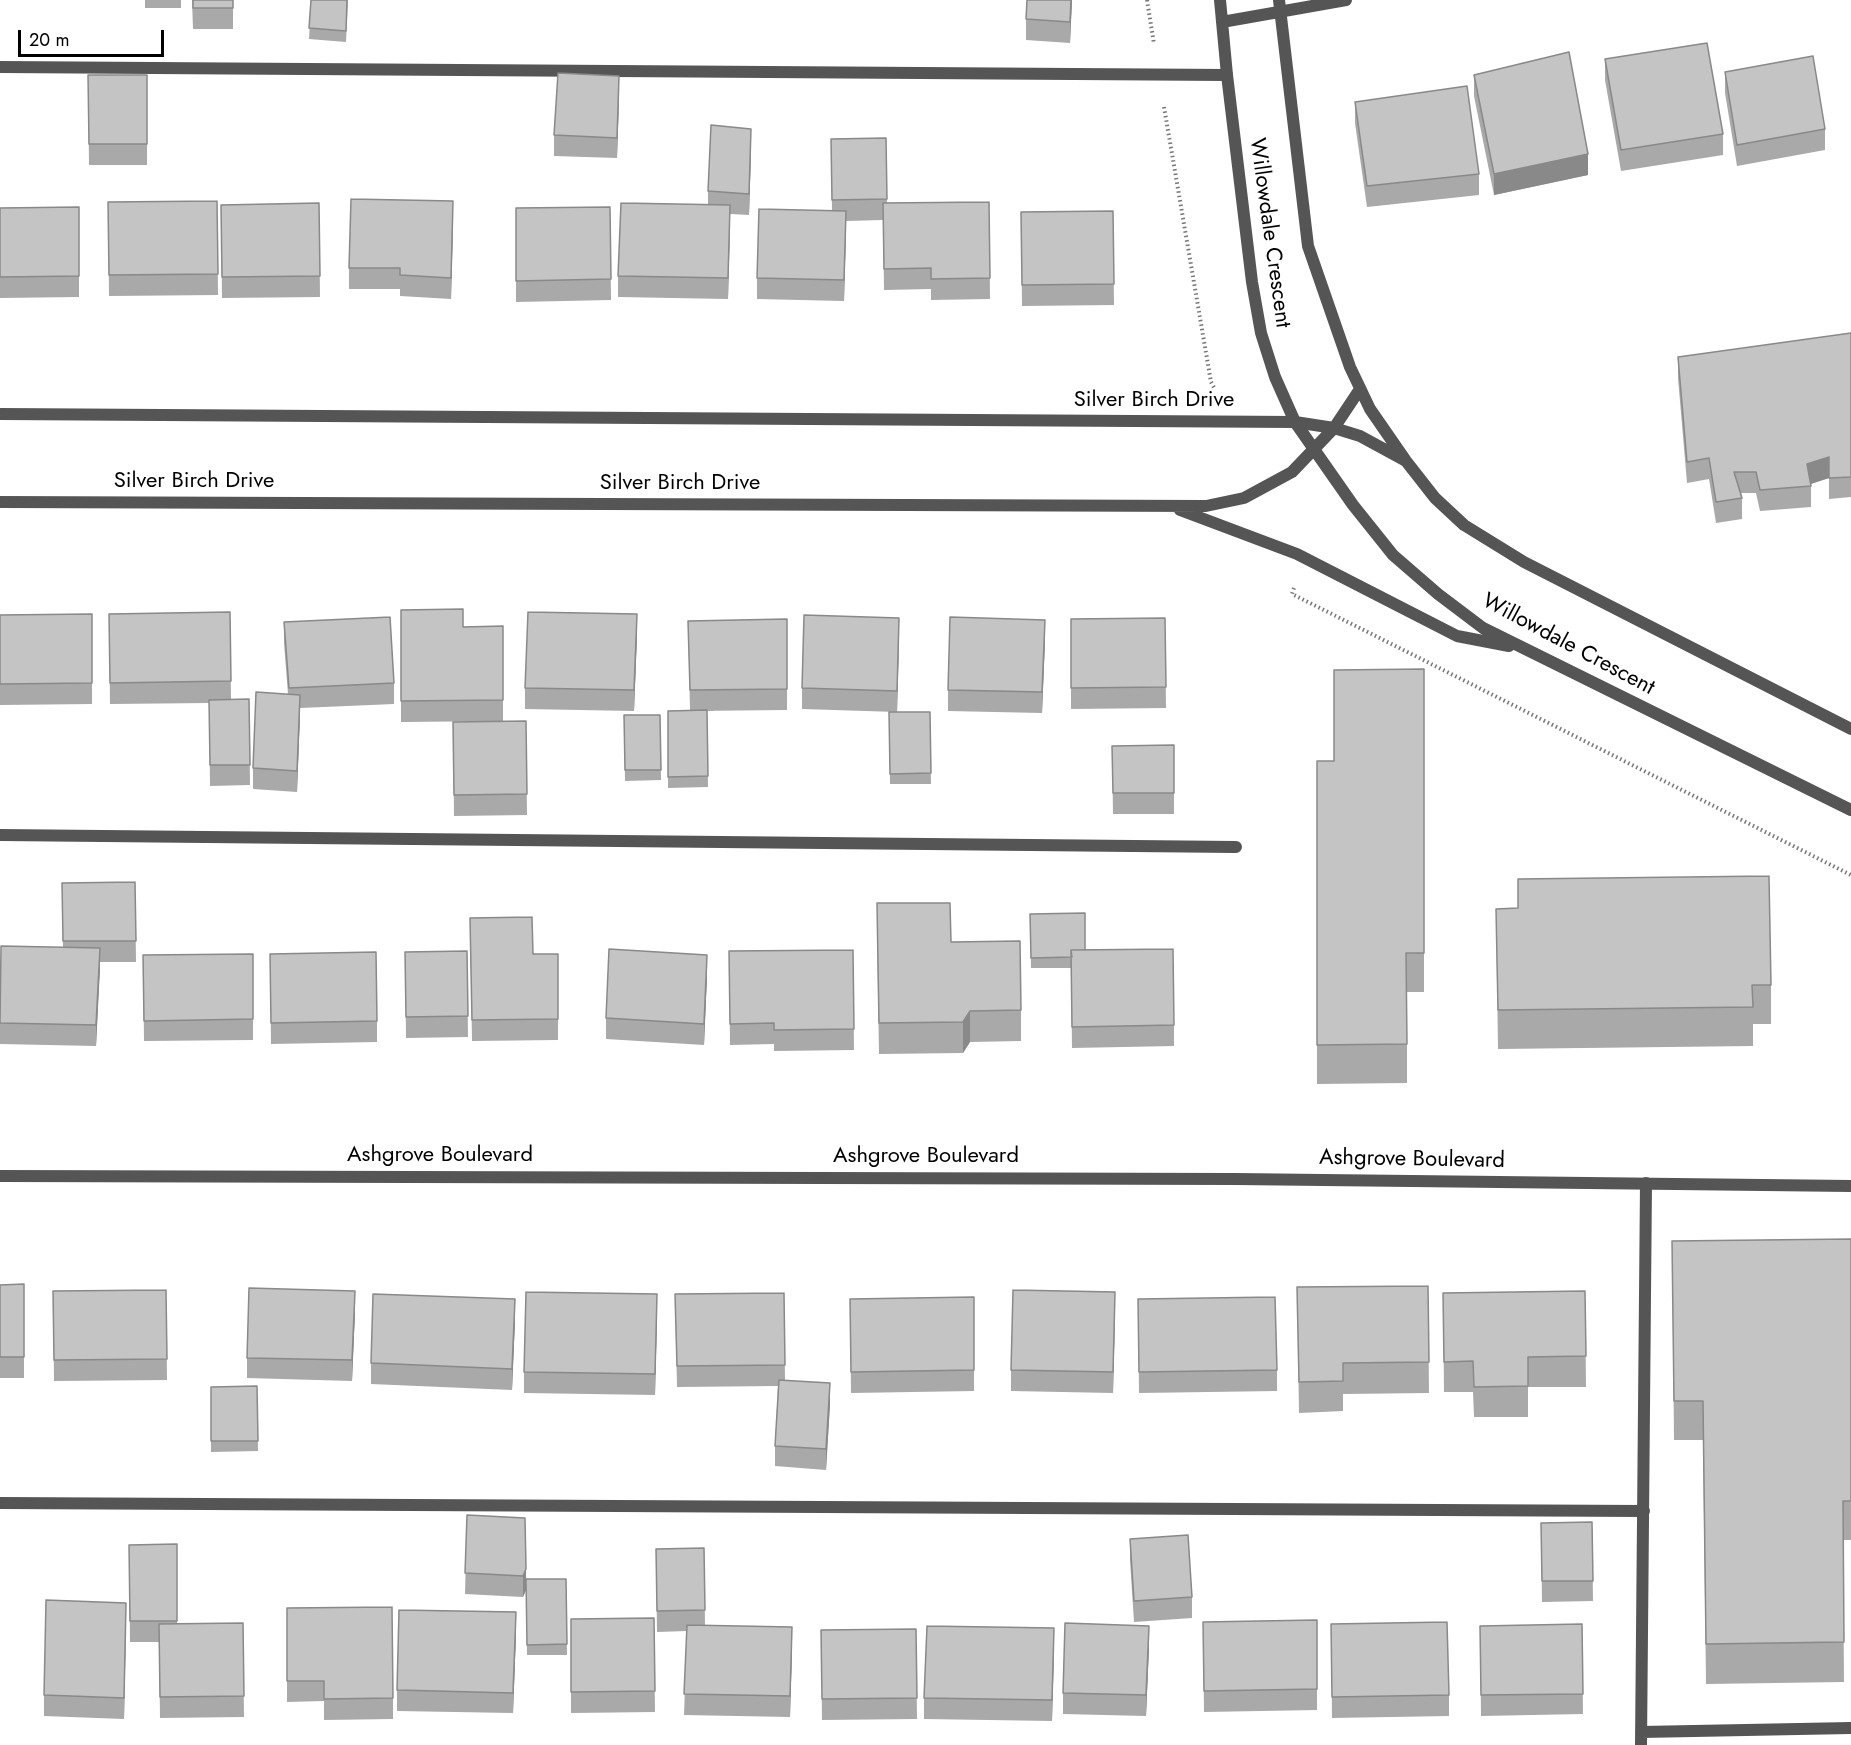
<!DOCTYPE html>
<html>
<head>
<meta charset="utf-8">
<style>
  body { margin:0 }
  #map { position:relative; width:1851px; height:1745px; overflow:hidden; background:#fff; font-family:Jost,sans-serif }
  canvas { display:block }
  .scale { position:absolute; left:18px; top:30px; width:146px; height:27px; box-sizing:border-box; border:3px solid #000; border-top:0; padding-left:8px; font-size:18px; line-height:21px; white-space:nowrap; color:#000; -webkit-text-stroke:4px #fff; paint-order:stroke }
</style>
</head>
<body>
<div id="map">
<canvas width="1851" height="1745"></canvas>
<div class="scale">20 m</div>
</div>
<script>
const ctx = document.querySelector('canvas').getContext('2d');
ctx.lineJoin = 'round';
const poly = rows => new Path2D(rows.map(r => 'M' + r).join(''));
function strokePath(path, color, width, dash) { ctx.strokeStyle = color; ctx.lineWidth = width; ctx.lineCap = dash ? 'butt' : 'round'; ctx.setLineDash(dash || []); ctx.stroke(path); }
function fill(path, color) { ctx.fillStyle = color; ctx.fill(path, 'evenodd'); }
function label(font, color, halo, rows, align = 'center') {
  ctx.font = font + ' Jost,sans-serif'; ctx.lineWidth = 5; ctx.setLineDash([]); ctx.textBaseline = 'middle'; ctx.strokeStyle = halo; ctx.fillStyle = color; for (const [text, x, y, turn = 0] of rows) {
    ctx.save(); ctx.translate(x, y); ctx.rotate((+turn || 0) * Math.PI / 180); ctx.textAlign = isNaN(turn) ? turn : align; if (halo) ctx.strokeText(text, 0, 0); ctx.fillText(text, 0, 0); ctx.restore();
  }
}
strokePath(poly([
  [1147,0,1154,44],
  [1164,107,1211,382,1215,389],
  [1294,588,1292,594,1851,875]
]), '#777', 4, [1.5, 3]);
strokePath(poly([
  [0,67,1227,75],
  [0,835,1236,847],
  [0,1503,1644,1511],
  [1641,1732,1851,1728],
  [1641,1745,1646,1183]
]), '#555', 12);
strokePath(poly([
  [1220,0,1227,75,1252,282,1261,333,1275,377,1295,422,1353,505,1393,555,1438,594,1483,628,1851,810],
  [1279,0,1308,246,1350,367,1370,409,1406,461,1435,498,1464,525,1524,562,1851,729],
  [1222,22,1346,0],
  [0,414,1295,422,1334,428,1360,436,1406,461],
  [0,502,1206,506,1244,498,1292,472,1334,428,1360,389],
  [1180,510,1297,554,1457,636,1509,646],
  [0,1176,1235,1179,1851,1186]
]), '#555', 12);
fill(poly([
  [145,0,181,0,181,8,145,8],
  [192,0,233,0,233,29,193,29],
  [311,0,348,0,346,42,309,39],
  [1072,0,1070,43,1026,40,1026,19],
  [1605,59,1723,134,1723,155,1621,171,1605,80],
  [1725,72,1825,129,1825,150,1737,166,1725,93],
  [88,75,147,75,147,165,89,165],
  [1474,75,1588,175,1494,195,1474,96],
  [619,97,617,158,554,156,554,135],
  [1355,102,1479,174,1479,195,1367,207,1355,123],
  [886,138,887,203,989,202,990,299,931,300,931,289,884,290,883,220,846,221,844,301,757,299,757,278,832,210,831,139],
  [751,150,749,215,730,214,728,299,618,297,618,276,708,205,708,191],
  [217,201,218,295,109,296,108,202],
  [319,203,320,297,222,298,221,205],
  [79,207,79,297,0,298,0,208],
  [610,207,611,300,516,302,516,208],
  [1113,211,1114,305,1022,306,1021,212],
  [453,222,451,299,400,296,400,289,349,289,349,268],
  [1851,333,1851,497,1829,499,1829,478,1811,484,1811,507,1760,511,1756,493,1741,493,1742,498,1742,519,1716,523,1709,479,1687,483,1678,378,1678,357],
  [401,610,463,627,503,626,503,721,401,722],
  [230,612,231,699,249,699,250,785,210,786,209,703,110,704,109,614],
  [92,614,92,704,0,705,0,615],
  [1165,618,1166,708,1071,709,1071,619],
  [787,619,787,710,690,711,688,621],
  [284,622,394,683,394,704,300,708,297,792,253,789,253,768,288,694,284,643],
  [637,635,634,711,525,709,525,688],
  [899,639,897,712,802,709,802,688],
  [1045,640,1042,713,948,711,948,690],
  [1424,669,1424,992,1407,992,1407,1083,1317,1084,1317,761,1334,761],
  [707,710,708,787,668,788,668,711],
  [889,712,930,712,931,784,890,784],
  [624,715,660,715,661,780,625,781],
  [526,721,527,815,454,816,453,722],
  [1174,745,1174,814,1113,814,1112,746],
  [135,882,136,962,100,962,96,1046,0,1044,0,975,63,948,62,883],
  [1496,909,1771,985,1771,1024,1753,1024,1753,1046,1498,1049],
  [1030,914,1085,950,1174,1025,1174,1046,1072,1048,1071,968,1031,968],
  [470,918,533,954,558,954,558,1040,472,1041],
  [877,934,951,942,1021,1010,1021,1041,970,1042,963,1053,879,1054],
  [853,950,854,1050,774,1051,774,1044,730,1045,729,951],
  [467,951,468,1037,406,1038,405,952],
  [253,954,253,1040,144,1041,143,955],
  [270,954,377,1021,377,1042,271,1044],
  [707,976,704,1045,606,1039,606,1018],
  [1851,1239,1851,1540,1843,1540,1844,1682,1706,1684,1703,1440,1674,1440,1672,1241],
  [24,1284,24,1378,0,1378,0,1285],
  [1428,1286,1429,1393,1343,1394,1343,1411,1299,1413,1297,1287],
  [166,1290,167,1380,54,1381,53,1291],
  [1585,1291,1586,1387,1528,1387,1528,1417,1474,1417,1473,1392,1444,1392,1443,1293],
  [784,1293,785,1380,830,1404,826,1470,775,1466,775,1446,778,1386,677,1387,675,1294],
  [974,1297,974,1391,851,1393,850,1299],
  [1138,1299,1277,1370,1277,1391,1139,1393],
  [355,1312,352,1381,247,1378,247,1358],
  [1115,1313,1113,1393,1011,1391,1011,1370],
  [657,1315,655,1395,524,1393,524,1372],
  [515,1320,512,1390,371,1384,371,1363],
  [257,1386,258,1451,211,1452,211,1387],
  [467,1515,526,1579,566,1579,567,1655,527,1655,526,1590,523,1597,465,1594],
  [1592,1522,1593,1601,1542,1602,1541,1523],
  [1130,1539,1192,1597,1192,1618,1134,1622,1130,1560],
  [177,1544,177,1624,243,1623,244,1717,160,1718,159,1642,130,1642,129,1545],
  [704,1548,705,1625,792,1648,790,1717,684,1715,687,1631,657,1632,656,1549],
  [287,1608,393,1698,393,1719,324,1720,324,1701,287,1702],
  [654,1618,655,1712,571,1713,571,1619],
  [1317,1620,1317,1710,1204,1712,1203,1622],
  [126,1624,124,1719,44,1716,44,1695],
  [1331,1624,1449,1695,1449,1716,1332,1718],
  [1582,1624,1583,1714,1481,1716,1480,1626],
  [916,1629,917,1719,822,1720,821,1630],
  [516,1633,513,1713,397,1711,397,1690],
  [1149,1647,1146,1716,1063,1714,1063,1693],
  [1054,1649,1052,1721,924,1719,924,1698]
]), '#a9a9a9');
fill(poly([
  [1071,0,1072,0,1070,43,1070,22],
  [619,76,619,97,617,158,617,138],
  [751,129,751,150,749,215,749,194],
  [1588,154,1588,175,1494,195,1494,174],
  [453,201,453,222,451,299,451,278],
  [730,205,730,226,728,299,728,278],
  [846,211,846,232,844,301,844,280],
  [1829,457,1829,478,1807,485,1807,464],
  [637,614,637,635,634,711,634,690],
  [899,618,899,639,897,712,897,691],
  [1045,620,1045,640,1042,713,1042,692],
  [300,695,300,716,297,792,297,771],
  [100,948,100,969,96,1046,96,1025],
  [707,955,707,976,704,1045,704,1024],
  [970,1011,970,1042,963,1053,963,1022],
  [355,1291,355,1312,352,1381,352,1360],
  [1115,1292,1115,1313,1113,1393,1113,1372],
  [657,1294,657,1315,655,1395,655,1374],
  [515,1299,515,1320,512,1390,512,1369],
  [830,1383,830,1404,826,1470,826,1449],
  [526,1569,526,1590,523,1597,523,1576],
  [126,1603,126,1624,124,1719,124,1698],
  [516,1612,516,1633,513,1713,513,1693],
  [1149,1626,1149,1647,1146,1716,1146,1695],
  [792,1627,792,1648,790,1717,790,1696],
  [1054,1628,1054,1649,1052,1721,1052,1700]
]), '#898989');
const building = poly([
  [193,0,233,0,233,8,193,8,193,0],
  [311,0,347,0,346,31,309,28,311,0],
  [1027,0,1071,0,1070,22,1026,19,1027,0],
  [1707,43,1723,134,1621,150,1605,59,1707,43],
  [1569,52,1588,154,1494,174,1474,75,1569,52],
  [1813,56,1825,129,1737,145,1725,72,1813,56],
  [558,73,619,76,617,138,554,135,558,73],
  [88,75,147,75,147,144,89,144,88,75],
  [1467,86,1479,174,1367,186,1355,102,1467,86],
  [711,125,751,129,749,194,708,191,711,125],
  [886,138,887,199,832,200,831,139,886,138],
  [351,199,453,201,451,278,400,275,400,268,349,268,351,199],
  [217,201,218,274,109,275,108,202,217,201],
  [989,202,990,278,931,279,931,268,884,269,883,203,989,202],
  [319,203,320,276,222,277,221,205,319,203],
  [621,203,730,205,728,278,618,276,621,203],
  [79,207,79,276,0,277,0,208,79,207],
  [610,207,611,279,516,281,516,208,610,207],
  [759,209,846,211,844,280,757,278,759,209],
  [1113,211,1114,284,1022,285,1021,212,1113,211],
  [1851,333,1851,477,1829,478,1829,457,1807,464,1811,486,1760,490,1756,472,1734,472,1742,498,1716,502,1709,458,1687,462,1678,357,1851,333],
  [463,609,463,627,503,626,503,700,401,701,401,610,463,609],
  [230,612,231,681,110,683,109,614,230,612],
  [528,612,637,614,634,690,525,688,528,612],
  [92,614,92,683,0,684,0,615,92,614],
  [804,615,899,618,897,691,802,688,804,615],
  [390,617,394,683,289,688,284,622,390,617],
  [950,617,1045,620,1042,692,948,690,950,617],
  [1165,618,1166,687,1071,688,1071,619,1165,618],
  [787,619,787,689,690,690,688,621,787,619],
  [1424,669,1424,953,1406,953,1407,1044,1317,1045,1317,761,1334,761,1334,670,1424,669],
  [256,692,300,695,297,771,253,768,256,692],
  [249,699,250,765,210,765,209,700,249,699],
  [707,710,708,776,668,777,668,711,707,710],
  [889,712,930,712,931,773,890,774,889,712],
  [624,715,660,715,661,770,625,770,624,715],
  [526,721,527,794,454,795,453,722,526,721],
  [1174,745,1174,793,1113,793,1112,746,1174,745],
  [1769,876,1771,985,1752,985,1753,1007,1498,1010,1496,909,1518,908,1518,879,1769,876],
  [135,882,136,941,63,941,62,883,135,882],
  [877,903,950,903,951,942,1020,941,1021,1010,970,1011,963,1022,879,1023,877,903],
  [1085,913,1085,950,1071,950,1072,957,1031,958,1030,914,1085,913],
  [532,917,533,954,558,954,558,1019,472,1020,470,918,532,917],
  [1,946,100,948,96,1025,0,1023,1,946],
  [609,949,707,955,704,1024,606,1018,609,949],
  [1173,949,1174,1025,1072,1027,1071,950,1173,949],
  [853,950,854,1029,774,1030,774,1023,730,1024,729,951,853,950],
  [467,951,468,1016,406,1017,405,952,467,951],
  [376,952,377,1021,271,1023,270,954,376,952],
  [253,954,253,1019,144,1021,143,955,253,954],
  [1851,1239,1851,1501,1843,1501,1844,1642,1706,1644,1703,1401,1674,1401,1672,1241,1851,1239],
  [24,1284,24,1357,0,1357,0,1285,24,1284],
  [1428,1286,1429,1362,1343,1363,1343,1381,1299,1382,1297,1287,1428,1286],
  [249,1288,355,1291,352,1360,247,1358,249,1288],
  [166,1290,167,1359,54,1360,53,1291,166,1290],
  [1013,1290,1115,1292,1113,1372,1011,1370,1013,1290],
  [1585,1291,1586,1356,1528,1357,1528,1386,1474,1387,1473,1361,1444,1362,1443,1293,1585,1291],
  [526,1292,657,1294,655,1374,524,1372,526,1292],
  [784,1293,785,1365,677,1366,675,1294,784,1293],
  [373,1294,515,1299,512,1369,371,1363,373,1294],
  [974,1297,974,1370,851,1372,850,1299,974,1297],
  [1275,1297,1277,1370,1139,1372,1138,1299,1275,1297],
  [779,1380,830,1383,826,1449,775,1446,779,1380],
  [257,1386,258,1441,211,1441,211,1387,257,1386],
  [467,1515,525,1518,526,1569,523,1576,465,1573,467,1515],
  [1592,1522,1593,1581,1542,1581,1541,1523,1592,1522],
  [1188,1535,1192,1597,1134,1601,1130,1539,1188,1535],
  [177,1544,177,1621,130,1621,129,1545,177,1544],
  [704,1548,705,1610,657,1611,656,1549,704,1548],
  [526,1579,566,1579,567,1644,527,1645,526,1579],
  [46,1600,126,1603,124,1698,44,1695,46,1600],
  [392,1607,393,1698,324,1699,324,1681,287,1681,287,1608,392,1607],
  [399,1610,516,1612,513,1693,397,1690,399,1610],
  [654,1618,655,1691,571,1692,571,1619,654,1618],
  [1317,1620,1317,1689,1204,1691,1203,1622,1317,1620],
  [1447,1622,1449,1695,1332,1697,1331,1624,1447,1622],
  [243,1623,244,1696,160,1697,159,1624,243,1623],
  [1065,1623,1149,1626,1146,1695,1063,1693,1065,1623],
  [1582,1624,1583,1694,1481,1695,1480,1626,1582,1624],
  [687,1625,792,1627,790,1696,684,1694,687,1625],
  [927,1626,1054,1628,1052,1700,924,1698,927,1626],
  [916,1629,917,1698,822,1699,821,1630,916,1629]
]);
fill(building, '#c4c4c4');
strokePath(building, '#898989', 1.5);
label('22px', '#000', '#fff', [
  ["Willowdale Crescent",1269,233,82],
  ["Silver Birch Drive",1154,401],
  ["Silver Birch Drive",194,482],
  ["Silver Birch Drive",680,484],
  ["Willowdale Crescent",1568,645,28],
  ["Ashgrove Boulevard",440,1156],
  ["Ashgrove Boulevard",926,1157],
  ["Ashgrove Boulevard",1412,1160,1]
]);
</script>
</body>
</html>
